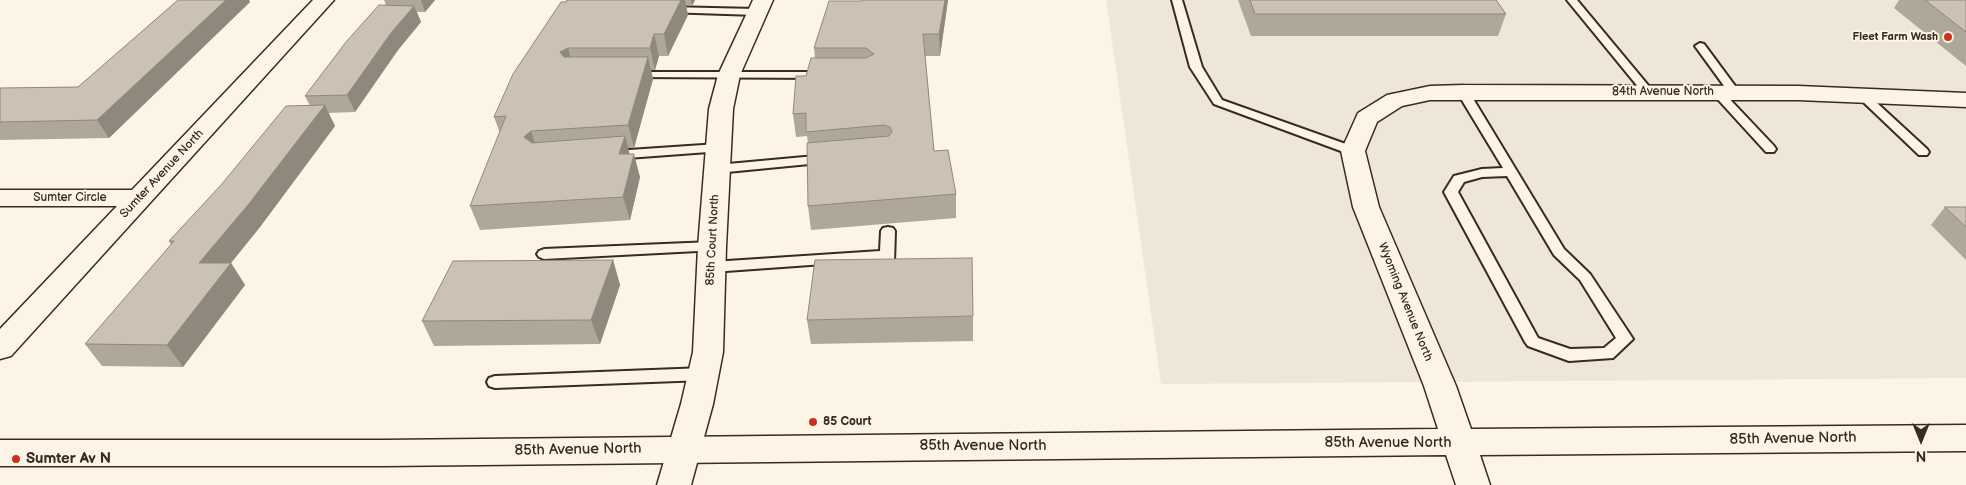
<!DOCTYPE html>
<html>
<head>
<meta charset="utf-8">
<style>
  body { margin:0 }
  #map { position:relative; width:1966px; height:485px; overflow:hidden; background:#fcf5e5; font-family:"Balsamiq Sans",sans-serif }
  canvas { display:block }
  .north { position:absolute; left:1896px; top:415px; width:50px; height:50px; -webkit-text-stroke:4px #fcf5e5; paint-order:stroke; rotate:180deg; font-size:14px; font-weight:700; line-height:20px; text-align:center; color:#3b2a1e }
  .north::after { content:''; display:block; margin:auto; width:18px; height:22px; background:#3b2a1e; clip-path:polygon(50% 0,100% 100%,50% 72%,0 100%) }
</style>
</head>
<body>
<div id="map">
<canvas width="1966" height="485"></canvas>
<div class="north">N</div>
</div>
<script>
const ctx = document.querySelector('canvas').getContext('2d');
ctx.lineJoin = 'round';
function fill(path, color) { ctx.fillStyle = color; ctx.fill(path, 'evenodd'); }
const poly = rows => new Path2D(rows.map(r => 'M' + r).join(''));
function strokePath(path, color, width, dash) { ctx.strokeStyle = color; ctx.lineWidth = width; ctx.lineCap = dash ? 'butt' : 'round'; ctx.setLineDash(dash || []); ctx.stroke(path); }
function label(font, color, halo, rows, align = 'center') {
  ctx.font = font + ' "Balsamiq Sans",sans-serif'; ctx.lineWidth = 4; ctx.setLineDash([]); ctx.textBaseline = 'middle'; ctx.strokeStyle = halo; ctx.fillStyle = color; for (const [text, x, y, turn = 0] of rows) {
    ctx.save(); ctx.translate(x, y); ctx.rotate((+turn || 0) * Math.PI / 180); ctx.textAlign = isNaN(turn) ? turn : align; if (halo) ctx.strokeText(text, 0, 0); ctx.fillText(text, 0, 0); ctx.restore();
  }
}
fill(poly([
  [1106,0,1966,0,1966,378,1161,384]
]), '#eee6d6');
const lane = poly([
  [1172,0,1182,0,1202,67,1222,100,1357,148,1359,151,1357,154,1349,154,1214,104,1190,67,1172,0],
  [1567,0,1577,0,1652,90,1654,92,1652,94,1644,94,1567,0],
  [669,7,756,9,761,12,756,15,665,12,664,10,669,7],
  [1700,43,1704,44,1738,90,1740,92,1738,94,1730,94,1695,46,1700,43],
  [634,72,825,72,831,75,825,78,630,77,628,75,630,73,634,72],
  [1463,89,1469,92,1564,249,1590,274,1633,339,1613,358,1569,361,1528,346,1525,342,1444,192,1454,176,1482,169,1503,168,1457,92,1463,89],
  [1507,176,1554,255,1580,280,1616,338,1604,348,1570,349,1538,338,1458,192,1464,182,1482,177,1507,176],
  [1717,89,1721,90,1774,146,1776,149,1774,152,1766,152,1713,94,1711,92,1717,89],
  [1861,91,1865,92,1927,149,1929,152,1927,155,1919,155,1857,96,1855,94,1857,92,1861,91],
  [718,144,724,148,722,151,614,159,608,155,614,151,718,144],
  [826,155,832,159,830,162,717,173,711,169,717,165,826,155],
  [888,227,893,228,895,231,894,263,892,266,887,268,882,266,880,260,712,272,707,270,705,267,707,264,712,262,880,251,881,231,883,228,888,227],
  [712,242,717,244,719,247,717,250,544,259,539,257,537,254,539,251,544,249,712,242],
  [704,368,710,370,712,374,710,378,704,380,495,388,489,386,487,382,489,378,495,376,704,368]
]);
const street = poly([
  [313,0,334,0,11,356,0,359,0,329,117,206,0,206,0,190,132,190,313,0],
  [753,0,773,0,740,75,733,109,726,247,723,352,713,404,691,485,657,485,681,404,693,352,698,247,709,109,718,75,753,0]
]);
const secondary = poly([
  [1463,85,1798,86,1966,93,1966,107,1798,100,1430,100,1402,106,1377,122,1365,151,1379,207,1456,386,1471,429,1966,425,1966,451,1480,455,1490,485,1456,485,1446,455,384,466,0,466,0,440,384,440,1438,429,1424,386,1353,207,1341,151,1358,113,1387,95,1430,86,1463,85]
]);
strokePath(lane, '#3b2a1e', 4);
strokePath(street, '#3b2a1e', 3);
strokePath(secondary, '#3b2a1e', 3);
fill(lane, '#fcf5e5');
fill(street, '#fcf5e5');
fill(secondary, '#fcf5e5');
fill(poly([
  [178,0,249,0,250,2,109,138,0,140,0,88,78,87],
  [384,0,435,0,425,12,417,12,421,22,398,50,355,112,328,113,335,126,260,227,231,263,245,285,183,367,102,366,85,344,171,245,169,241,310,106,305,96,386,5],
  [567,0,695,0,692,6,686,5,688,15,668,56,659,56,655,70,651,70,653,79,634,148,628,148,629,154,640,177,630,220,480,230,470,206,500,133,494,117],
  [862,0,948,0,940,56,925,56,934,151,956,194,956,218,811,230,808,206,808,143,807,136,796,137,793,114,806,76,815,58,814,48,862,1],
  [1238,0,1496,0,1506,14,1498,36,1251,36],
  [1899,0,1966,0,1966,66,1894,8],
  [1945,207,1966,207,1966,260,1931,225],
  [613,260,620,285,600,344,434,346,422,321],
  [973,316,973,341,811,344,807,320]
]), '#afa79a');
fill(poly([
  [226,0,249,0,250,2,109,138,97,120],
  [421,0,435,0,425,12],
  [681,0,685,0,688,15,668,56,664,34],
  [691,0,695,0,692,6],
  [945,0,948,0,940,56,939,34],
  [414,6,421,22,398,50,355,112,347,95,391,33],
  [654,34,659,56,655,70,650,48],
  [568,48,574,70,567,74,560,52],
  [648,57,653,79,634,148,628,125],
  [325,105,335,126,260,227,213,285,199,263],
  [531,131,539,154,524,137],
  [625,136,631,159,619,154],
  [634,154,640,177,630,220,623,197],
  [613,260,620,285,600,344,591,320],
  [231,263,245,285,183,367,167,345]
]), '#8f887d');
const building = poly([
  [178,0,226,0,97,120,0,122,0,88,78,87,178,0],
  [567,0,681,0,664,34,654,34,650,48,568,48,560,52,564,57,648,57,628,125,531,131,524,137,532,143,625,136,619,154,634,154,623,197,470,206,506,116,494,117,513,74,561,2,566,2,567,0],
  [862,0,945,0,939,34,923,34,934,151,948,150,956,194,808,206,807,143,889,136,892,132,890,127,884,125,806,132,806,113,793,114,796,76,806,76,811,58,866,58,874,54,866,48,814,48,829,1,862,1,862,0],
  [1250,0,1496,0,1506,14,1255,14,1250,0],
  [1925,0,1966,0,1966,32,1925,0],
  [379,5,414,6,391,33,347,95,305,96,346,42,379,5],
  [325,105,248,205,199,263,231,263,167,345,85,344,174,241,169,241,221,185,286,106,325,105],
  [1945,207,1966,207,1966,227,1945,207],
  [972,258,973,316,807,320,815,260,972,258],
  [613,260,591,320,422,321,453,261,613,260]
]);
fill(building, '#ccc2b3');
strokePath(building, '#8f887d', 1);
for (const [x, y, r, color] of [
  [1948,37,5,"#c8321e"],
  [813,422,5,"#c8321e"],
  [16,459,5,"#c8321e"]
]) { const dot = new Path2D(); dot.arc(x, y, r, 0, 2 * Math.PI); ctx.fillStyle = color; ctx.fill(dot); strokePath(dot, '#fcf5e5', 2); }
label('bold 11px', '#3b2a1e', '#fcf5e5', [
  ["Fleet Farm Wash",1938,37]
], 'right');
label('12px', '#3b2a1e', '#fcf5e5', [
  ["84th Avenue North",1663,92],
  ["Sumter Avenue North",162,174,-47],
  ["Sumter Circle",70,198],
  ["85th Court North",713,240,-87],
  ["Wyoming Avenue North",1405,302,68]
]);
label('bold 12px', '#3b2a1e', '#fcf5e5', [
  ["85 Court",823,422]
], 'left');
label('15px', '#3b2a1e', '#fcf5e5', [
  ["85th Avenue North",1793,439,-1],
  ["85th Avenue North",1388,443],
  ["85th Avenue North",983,446],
  ["85th Avenue North",578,450,-1]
]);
label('bold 15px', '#3b2a1e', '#fcf5e5', [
  ["Sumter Av N",26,459]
], 'left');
</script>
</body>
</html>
